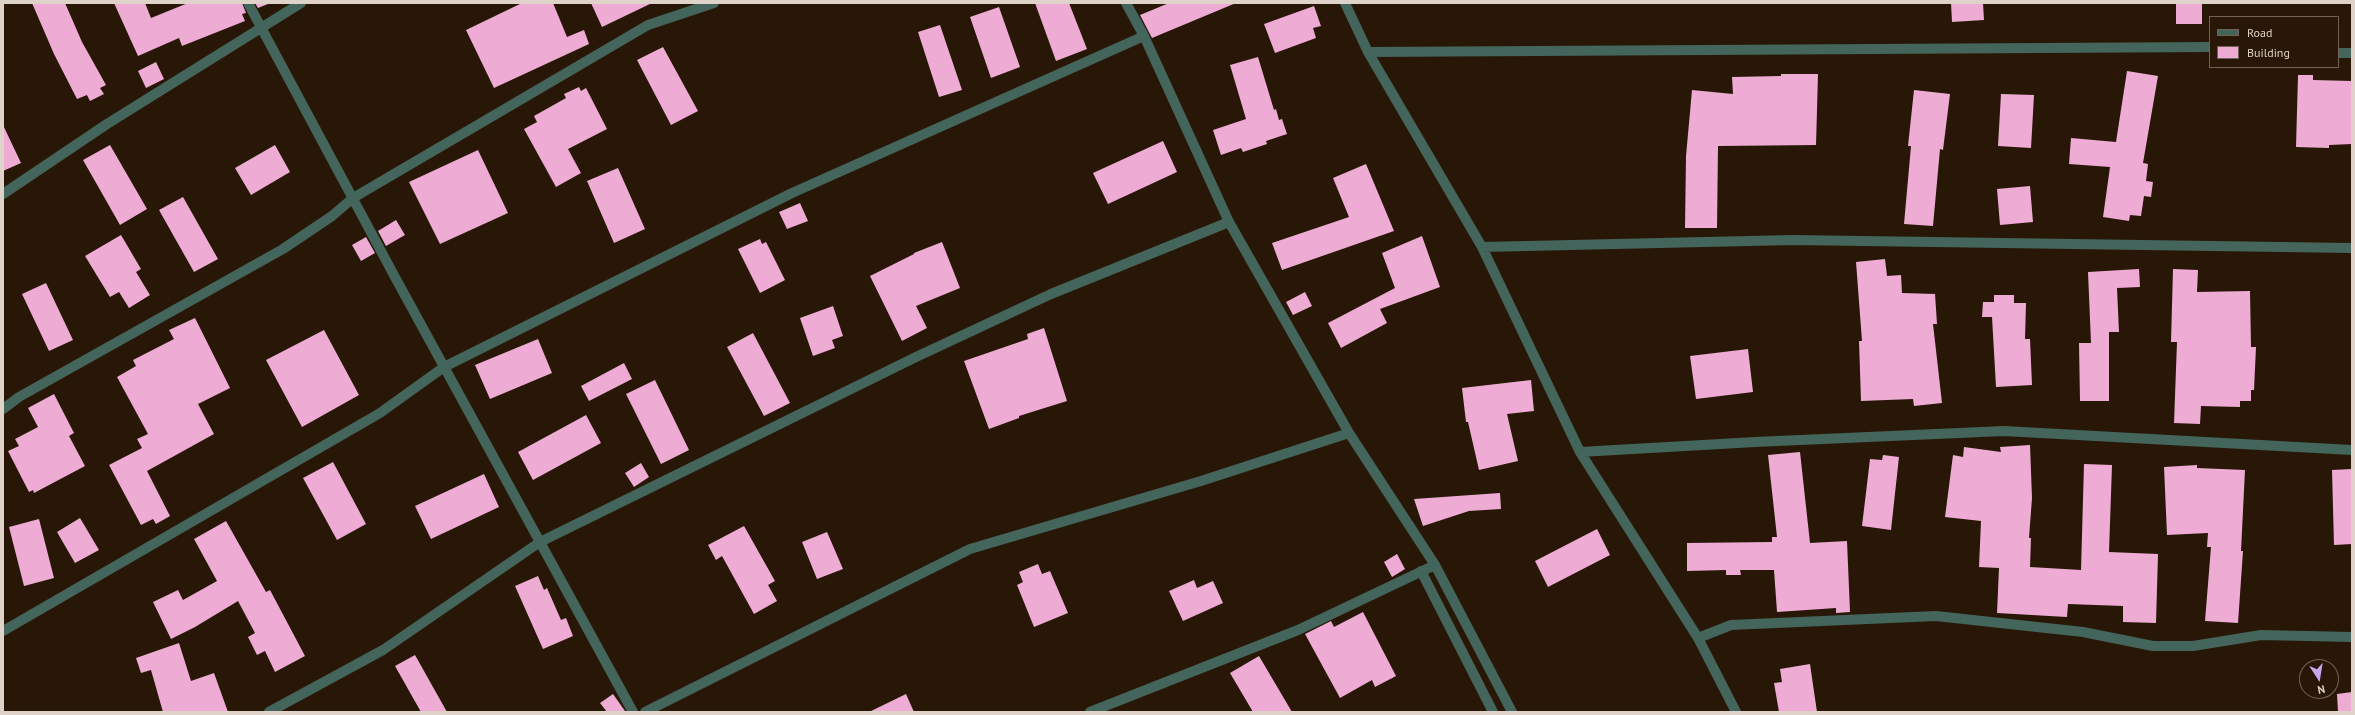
<!DOCTYPE html>
<html>
<head>
<meta charset="utf-8">
<style>
  body { margin:0 }
  #map { position:relative; width:2355px; height:715px; overflow:hidden; background:#281706; font-family:"PT Sans",sans-serif }
  canvas { display:block }
  .frame { position:absolute; inset:0; border:4px solid #dfd2c8; pointer-events:none }
  .legend { position:absolute; left:2209px; top:16px; width:130px; height:52px; box-sizing:border-box; background:#281706; border:1px solid #716254; margin:0; padding:5px 7px; list-style:none; font-size:12px; color:#dfd2c8 }
  .legend li { display:flex; align-items:center; gap:8px; height:20px }
  .legend b { width:20px; border:1px solid #716254 }
  .north { position:absolute; left:2299px; top:659px; width:40px; height:40px; box-sizing:border-box; background:#281706; border:1px solid #716254; border-radius:50%; rotate:168deg; font-size:11px; font-weight:700; line-height:16px; text-align:center; color:#dfd2c8 }
  .north::after { content:''; display:block; margin:auto; width:14px; height:18px; background:#c8a6ef; clip-path:polygon(50% 0,100% 100%,50% 72%,0 100%) }
</style>
</head>
<body>
<div id="map">
<canvas width="2355" height="715"></canvas>
<div class="frame"></div>
<ul class="legend">
<li><b style="height:5px;background:#43655c"></b>Road</li>
<li><b style="height:11px;background:#eeacd5"></b>Building</li>
</ul>
<div class="north">N</div>
</div>
<script>
const ctx = document.querySelector('canvas').getContext('2d');
ctx.lineJoin = 'round';
function fill(path, color) { ctx.fillStyle = color; ctx.fill(path, 'evenodd'); }
const poly = rows => new Path2D(rows.map(r => 'M' + r).join(''));
function strokePath(path, color, width, dash) { ctx.strokeStyle = color; ctx.lineWidth = width; ctx.lineCap = dash ? 'butt' : 'round'; ctx.setLineDash(dash || []); ctx.stroke(path); }
fill(poly([
  [32,3,65,3,82,42,106,85,100,88,104,94,90,101,87,95,77,99,54,54],
  [114,3,145,3,151,18,188,3,242,3,246,13,242,14,245,21,182,46,179,38,138,56],
  [255,3,267,3,268,4,258,8],
  [522,3,553,3,567,37,584,30,589,44,494,88,466,30],
  [591,3,652,3,602,27],
  [1035,3,1069,3,1087,49,1056,61],
  [1169,3,1236,3,1152,38,1140,15],
  [1951,3,1983,3,1984,20,1952,22],
  [2176,3,2202,3,2202,24,2176,24],
  [1314,6,1321,26,1313,28,1316,38,1275,53,1264,24],
  [999,7,1020,67,991,78,970,17],
  [940,25,962,90,939,97,918,32],
  [663,47,698,111,671,125,637,60],
  [1258,57,1274,110,1276,109,1279,120,1282,119,1287,134,1266,141,1267,144,1243,152,1241,148,1221,155,1213,130,1246,119,1230,65],
  [156,62,164,79,146,88,138,71],
  [2127,71,2158,76,2143,163,2148,164,2146,181,2153,182,2151,197,2144,196,2141,216,2130,215,2129,221,2103,217,2110,167,2069,164,2071,138,2116,142],
  [1781,74,1818,74,1816,145,1718,146,1717,228,1685,228,1686,156,1692,90,1733,94,1732,77,1781,76],
  [2298,75,2313,75,2313,80,2352,81,2352,144,2329,145,2329,148,2296,147],
  [579,87,581,91,586,88,607,129,568,149,581,173,556,187,524,129,537,122,534,116,566,98,564,94],
  [1914,90,1950,94,1943,150,1940,149,1933,226,1904,224,1911,146,1908,146],
  [2001,94,2034,95,2031,148,1998,146],
  [3,125,21,163,3,171],
  [1163,141,1177,172,1108,204,1093,173],
  [110,145,147,209,120,225,83,160],
  [275,145,290,172,251,195,235,168],
  [478,150,508,213,440,244,409,182],
  [1366,164,1394,231,1282,270,1272,243,1349,217,1333,178],
  [618,168,645,229,614,243,587,181],
  [2030,186,2033,222,2000,225,1997,189],
  [183,197,218,259,194,272,159,210],
  [800,203,808,221,787,229,779,212],
  [396,220,405,235,386,246,378,231],
  [121,235,141,269,136,272,150,295,129,308,119,292,110,297,85,256],
  [1422,236,1440,287,1380,309,1387,323,1341,348,1328,323,1395,288,1382,253],
  [366,237,375,253,361,261,352,245],
  [760,239,762,244,766,242,785,280,760,293,738,249],
  [942,242,960,288,916,306,927,328,902,341,870,276,914,254,914,253],
  [1885,259,1887,276,1901,275,1902,293,1935,294,1937,324,1933,324,1942,403,1914,406,1913,399,1861,401,1859,341,1862,341,1856,262],
  [2139,269,2140,287,2117,288,2119,332,2109,332,2109,401,2080,401,2079,343,2091,343,2088,272],
  [2173,269,2198,270,2197,292,2250,291,2251,347,2256,347,2254,390,2251,390,2251,401,2240,401,2240,407,2201,406,2200,424,2174,423,2177,342,2171,342],
  [46,283,73,340,49,351,22,294],
  [1305,292,1312,306,1293,315,1286,302],
  [1994,295,2014,295,2014,303,2026,303,2025,339,2030,339,2032,385,1996,387,1992,317,1982,317,1983,302,1994,302],
  [833,306,843,336,832,340,835,348,813,356,800,318],
  [195,318,230,388,198,404,214,434,147,471,170,516,156,524,153,519,141,525,109,465,142,448,137,439,148,434,117,377,136,366,133,360,174,339,169,330],
  [1044,328,1067,401,1019,416,1019,418,989,429,964,361,1028,339,1027,334],
  [324,330,359,395,302,427,266,360],
  [753,333,790,403,764,416,727,347],
  [538,339,552,373,490,399,475,365],
  [1748,349,1753,392,1696,399,1690,356],
  [624,363,632,379,589,401,581,386],
  [655,380,689,450,661,464,626,394],
  [1531,380,1534,411,1507,414,1518,461,1479,470,1468,422,1466,422,1462,388],
  [54,394,74,433,69,436,85,466,34,493,33,490,29,492,8,451,19,446,15,439,38,427,28,408],
  [586,415,601,443,533,480,518,452],
  [2030,445,2032,498,2029,538,2031,538,2030,567,2081,570,2084,464,2112,465,2109,552,2158,554,2156,623,2123,622,2123,606,2068,604,2067,617,1997,613,1999,568,1979,567,1981,521,1945,517,1953,455,1963,457,1964,447,2001,452,2000,447],
  [1800,452,1810,543,1847,541,1850,612,1836,613,1836,608,1777,612,1774,570,1740,570,1741,575,1726,575,1726,570,1687,571,1687,543,1772,542,1772,537,1777,537,1768,455],
  [1883,455,1899,457,1891,530,1862,526,1870,459,1882,460],
  [333,462,366,524,337,540,303,478],
  [641,463,649,477,634,487,625,473],
  [2197,465,2197,468,2245,470,2241,551,2243,551,2238,623,2205,621,2211,547,2207,547,2208,533,2167,535,2164,467],
  [2352,469,2352,544,2334,545,2332,470],
  [484,474,499,507,431,539,415,506],
  [1500,493,1501,509,1469,511,1423,526,1414,499],
  [80,518,99,550,75,563,57,532],
  [39,519,54,578,24,586,9,527],
  [226,521,266,592,270,590,305,656,275,672,265,651,257,655,248,637,255,633,238,601,195,627,171,639,153,602,178,590,183,600,217,581,194,539],
  [744,526,775,581,768,585,777,601,754,614,722,556,716,560,708,545],
  [1597,529,1610,555,1548,587,1535,561],
  [827,532,843,569,817,579,802,542],
  [1397,554,1405,569,1392,577,1384,562],
  [1038,564,1042,574,1050,571,1068,613,1034,627,1017,585,1023,582,1019,572],
  [538,576,544,590,547,588,561,620,566,618,573,636,543,649,515,586],
  [1194,580,1197,588,1213,581,1223,603,1183,621,1169,591],
  [1363,612,1396,676,1375,687,1372,680,1340,698,1305,634,1331,621,1334,627],
  [179,643,191,681,214,673,228,712,163,712,151,670,141,673,136,658],
  [415,655,447,712,421,712,395,666],
  [1259,656,1292,712,1253,712,1230,673],
  [1810,664,1817,712,1779,712,1774,683,1782,682,1780,669],
  [2352,692,2352,712,2338,712,2337,694],
  [613,694,625,711,626,712,607,712,600,703],
  [906,694,914,712,869,712]
]), '#eeacd5');
strokePath(poly([
  [248,3,396,279,633,712],
  [1126,3,1144,36,1229,222,1349,433,1435,565,1512,712],
  [1345,3,1368,52,1482,247,1580,452,1698,638,1736,712],
  [1368,52,2210,47],
  [2338,53,2352,53],
  [3,194,107,124,301,3],
  [1482,247,1793,240,2352,248],
  [3,409,19,397,283,249,332,216,353,198,648,25,714,3],
  [1580,452,1755,442,2004,431,2352,450],
  [1421,571,1493,712],
  [3,631,380,413,444,367,792,193,1144,36],
  [1698,638,1731,625,1936,616,2083,632,2153,646,2193,646,2261,635,2352,637],
  [269,712,383,650,540,542,916,357,1051,294,1229,222],
  [645,712,970,549,1201,481,1349,433],
  [1090,712,1298,630,1435,565]
]), '#43655c', 10);
</script>
</body>
</html>
